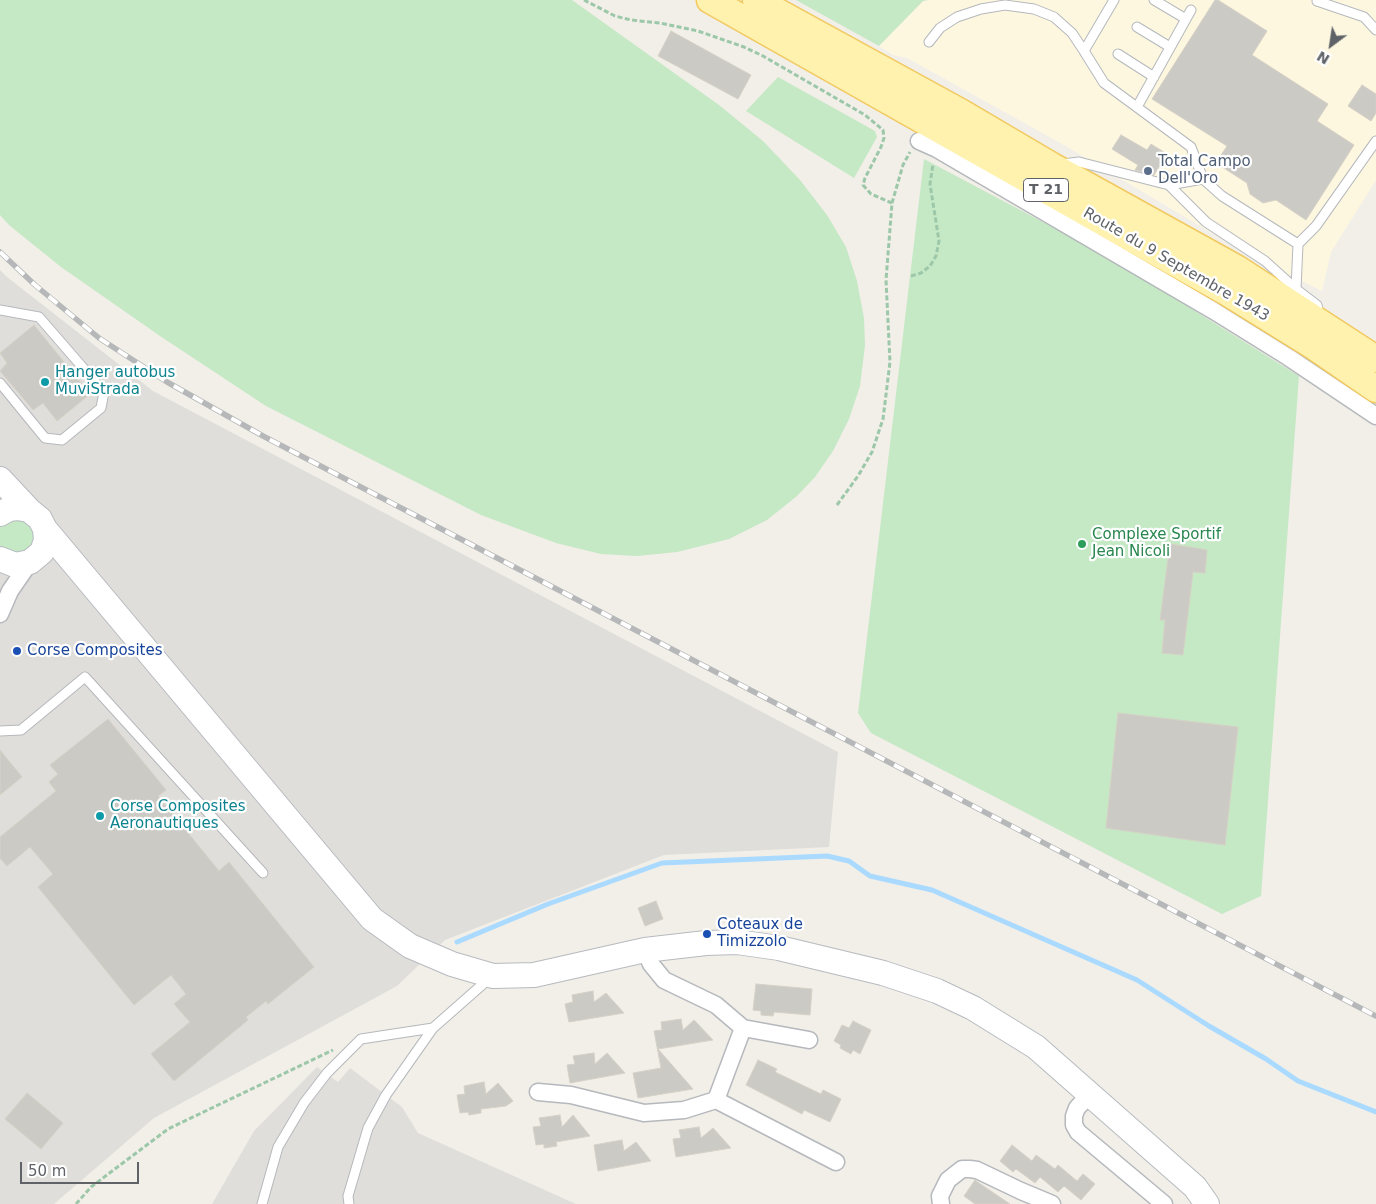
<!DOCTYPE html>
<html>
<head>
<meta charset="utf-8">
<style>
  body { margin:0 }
  #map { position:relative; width:1376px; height:1204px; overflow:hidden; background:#f1efe8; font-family:"DejaVu Sans",sans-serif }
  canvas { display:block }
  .north { position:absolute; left:1306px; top:20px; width:50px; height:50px; -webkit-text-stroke:4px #fff; paint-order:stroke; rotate:211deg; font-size:14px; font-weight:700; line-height:20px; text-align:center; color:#5f6368 }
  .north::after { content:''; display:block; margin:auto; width:18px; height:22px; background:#5f6368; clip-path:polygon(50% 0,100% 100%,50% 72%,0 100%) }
  .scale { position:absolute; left:20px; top:1162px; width:119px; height:22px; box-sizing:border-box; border:2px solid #5f6368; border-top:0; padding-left:6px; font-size:15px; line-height:18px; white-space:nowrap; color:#5f6368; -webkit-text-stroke:4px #fff; paint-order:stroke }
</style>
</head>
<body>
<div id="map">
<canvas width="1376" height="1204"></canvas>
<div class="north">N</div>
<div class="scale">50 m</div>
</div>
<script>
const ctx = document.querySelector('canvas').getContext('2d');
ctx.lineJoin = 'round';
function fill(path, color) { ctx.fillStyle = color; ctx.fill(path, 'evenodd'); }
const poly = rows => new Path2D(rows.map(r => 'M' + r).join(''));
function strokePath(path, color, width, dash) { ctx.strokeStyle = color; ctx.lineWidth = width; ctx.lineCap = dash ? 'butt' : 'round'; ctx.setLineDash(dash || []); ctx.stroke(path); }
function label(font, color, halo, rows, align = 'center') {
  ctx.font = font + ' "DejaVu Sans",sans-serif'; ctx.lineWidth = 4.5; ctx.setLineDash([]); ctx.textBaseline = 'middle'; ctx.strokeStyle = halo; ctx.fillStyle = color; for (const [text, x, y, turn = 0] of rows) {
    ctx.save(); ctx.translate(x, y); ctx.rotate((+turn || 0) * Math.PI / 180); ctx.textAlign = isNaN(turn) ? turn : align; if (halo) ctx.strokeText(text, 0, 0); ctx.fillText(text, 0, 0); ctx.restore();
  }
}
fill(poly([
  [928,0,1376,0,1376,180,1331,252,1322,291,1249,255,1064,145,907,58,893,55,879,46,923,1]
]), '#fef7e0');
fill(poly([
  [0,270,7,277,153,391,838,752,829,847,664,855,445,940,397,986,154,1118,54,1204,0,1204],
  [317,1067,338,1082,350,1068,402,1107,418,1133,576,1204,212,1204,254,1131]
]), '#e0deda');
fill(poly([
  [0,0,572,0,719,105,763,141,800,180,827,215,846,247,857,281,864,318,865,345,860,386,849,419,833,451,815,477,797,496,767,520,729,539,677,552,637,556,601,554,556,543,481,515,266,406,160,336,61,267,9,225,0,215],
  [796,0,928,0,923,1,879,46],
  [778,77,875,131,877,137,854,178,746,111],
  [924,159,1107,256,1299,376,1261,896,1222,914,871,733,858,713],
  [13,516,38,526,30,558,0,552,0,525]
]), '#c5e8c5');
strokePath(poly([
  [457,942,548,904,662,863,827,856,849,861,870,876,932,890,1137,980,1209,1026,1266,1059,1298,1081,1376,1112]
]), '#aadaff', 5);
const building = poly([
  [1215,0,1218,0,1267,31,1252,55,1328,104,1317,121,1354,145,1306,220,1276,200,1263,203,1250,194,1247,183,1216,163,1227,146,1152,99,1215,0],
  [671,31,751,75,738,99,658,56,671,31],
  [1362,85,1376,94,1376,113,1371,121,1348,106,1362,85],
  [1121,135,1147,150,1151,144,1167,154,1154,175,1135,170,1138,165,1112,149,1121,135],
  [34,325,90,394,57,421,43,403,33,410,0,371,7,363,0,353,34,325],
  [1170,544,1207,550,1205,573,1193,572,1183,655,1162,653,1165,620,1160,620,1170,544],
  [1118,713,1238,727,1225,845,1106,828,1118,713],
  [108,719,166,790,158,796,219,871,229,862,314,967,268,1004,266,1001,246,1017,248,1020,174,1081,151,1054,190,1022,174,1004,186,994,171,975,134,1005,38,887,53,874,30,847,7,866,0,858,0,837,56,791,49,782,58,774,50,765,108,719],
  [0,750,22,777,0,795,0,750],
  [656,901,663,919,645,926,638,908,656,901],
  [756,984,812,989,810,1015,774,1012,773,1016,761,1015,761,1011,753,1010,756,984],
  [593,991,594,1002,606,993,624,1013,569,1022,565,1004,573,1002,572,995,593,991],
  [681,1019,683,1030,694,1020,713,1040,658,1049,693,1089,638,1098,633,1073,661,1068,654,1031,662,1030,661,1022,681,1019],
  [853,1021,871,1030,860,1054,853,1050,851,1054,840,1048,841,1045,834,1041,842,1025,849,1028,853,1021],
  [594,1053,595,1064,607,1053,625,1073,570,1083,567,1065,575,1064,573,1056,594,1053],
  [758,1060,777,1069,775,1072,821,1094,823,1090,841,1099,830,1122,804,1110,802,1114,746,1085,758,1060],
  [484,1082,486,1094,498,1083,513,1101,506,1106,481,1109,481,1113,469,1115,468,1112,460,1113,457,1095,465,1094,464,1086,484,1082],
  [27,1093,63,1123,41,1149,5,1119,27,1093],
  [560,1115,562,1127,573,1115,590,1136,556,1142,557,1146,544,1148,544,1144,536,1145,533,1127,541,1126,539,1118,560,1115],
  [699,1127,701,1138,713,1128,731,1148,676,1157,673,1139,681,1138,679,1130,699,1127],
  [622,1140,624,1151,636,1142,651,1161,598,1171,594,1145,622,1140],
  [1012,1145,1032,1161,1036,1155,1055,1169,1058,1165,1077,1181,1083,1174,1095,1184,1081,1200,1064,1186,1058,1192,1040,1177,1035,1183,1016,1169,1013,1172,1000,1161,1012,1145],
  [975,1180,976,1181,1010,1204,975,1204,964,1196,975,1180]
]);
fill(building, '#cccac5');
strokePath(building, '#d6d1c6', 1);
const service = poly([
  [1114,0,1084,51,1104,83,1191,147,1203,179],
  [1154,0,1186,19],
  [1317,1,1364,17,1376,30],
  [1137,27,1170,47],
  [929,42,940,28,957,17,981,9,1005,5,1034,9,1054,17,1072,33,1084,51],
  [1118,54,1154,77],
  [1137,107,1191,10],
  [1063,164,1079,162,1169,185,1206,222,1265,261,1296,289,1317,305,1319,315],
  [1169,185,1203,179,1222,196,1298,244,1296,289],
  [1298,244,1316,226,1376,141],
  [0,310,39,317,104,392,101,408,62,440,45,438,0,383],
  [0,731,21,730,85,677,263,873],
  [262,1204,278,1147,304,1103,327,1073,361,1039,433,1028,491,977],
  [349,1204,348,1196,368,1128,386,1095,433,1028]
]);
const minor = poly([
  [919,141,937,149,1214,311,1288,357,1376,416],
  [0,614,10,591,30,562],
  [743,1028,809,1040],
  [538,1092,571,1095,644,1113,684,1110,716,1100,743,1028,716,1005,664,980,651,964,645,950],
  [1090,1094,1077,1108,1074,1116,1074,1125,1078,1132,1164,1204],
  [716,1100,836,1162],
  [941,1204,940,1196,948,1180,962,1169,970,1169,977,1170,1021,1191,1052,1204]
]);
const secondary = poly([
  [0,479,29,510],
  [0,514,9,509,17,508,29,510,40,519,45,529,46,540,42,552,30,562,15,565,0,559],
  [45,529,372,919,410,946,452,964,493,976,534,975,645,950,706,943,737,942,779,948,883,973,937,991,973,1008,1036,1047,1195,1187,1207,1204]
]);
const primary = poly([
  [710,0,1228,293,1315,347,1376,389],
  [756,0,962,113,1052,166,1236,268,1376,359]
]);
strokePath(service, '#b5b8bc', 11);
strokePath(minor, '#b5b8bc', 19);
strokePath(secondary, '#b6babf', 26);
strokePath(primary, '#f2c960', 29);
strokePath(poly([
  [584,0,615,16,631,20,660,23,698,31,744,47,763,56,865,115,883,130,884,138,881,147,865,178,863,185,871,194,892,203],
  [911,276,921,273,930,266,936,256,939,241,930,184,933,164],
  [837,505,858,476,872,452,883,419,890,362,886,280,892,203,903,165,910,152],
  [76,1204,91,1187,168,1129,333,1050]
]), '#9cc7a9', 3, [5, 2.5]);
strokePath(service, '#fff', 9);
strokePath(minor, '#fff', 16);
strokePath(secondary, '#fff', 24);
strokePath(primary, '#fff2af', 26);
const rail = poly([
  [0,252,35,285,99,338,167,382,263,436,1376,1016]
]);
strokePath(rail, '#b6b7b8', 5.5);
strokePath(rail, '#fff', 4, [11]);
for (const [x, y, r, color] of [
  [1148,171,5,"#5c6f8a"],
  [45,382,5,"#0f9aa8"],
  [1082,544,5,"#2e9e5b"],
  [17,651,5,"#1a4fb4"],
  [100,816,5,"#0f9aa8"],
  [707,934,5,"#1a4fb4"]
]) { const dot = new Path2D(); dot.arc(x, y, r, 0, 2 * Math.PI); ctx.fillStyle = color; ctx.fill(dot); strokePath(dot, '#fff', 2); }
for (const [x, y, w] of [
  [1046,190,45]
]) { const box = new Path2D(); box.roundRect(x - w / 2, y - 11.5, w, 23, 4); ctx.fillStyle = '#fff'; ctx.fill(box); strokePath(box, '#5f6368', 1); }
label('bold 14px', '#5f6368', null, [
  ["T 21",1046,190]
]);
label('15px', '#4e5e75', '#fff', [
  ["Total Campo",1158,162],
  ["Dell'Oro",1158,179]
], 'left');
label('15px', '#5f6368', '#fff', [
  ["Route du 9 Septembre 1943",1176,265,30]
]);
label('15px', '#0d838f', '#fff', [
  ["Hanger autobus",55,373],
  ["MuviStrada",55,390],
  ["Corse Composites",110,807],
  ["Aeronautiques",110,824]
], 'left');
label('15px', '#27864d', '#fff', [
  ["Complexe Sportif",1092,535],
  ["Jean Nicoli",1092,552]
], 'left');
label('15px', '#164399', '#fff', [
  ["Corse Composites",27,651],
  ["Coteaux de",717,925],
  ["Timizzolo",717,942]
], 'left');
</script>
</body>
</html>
